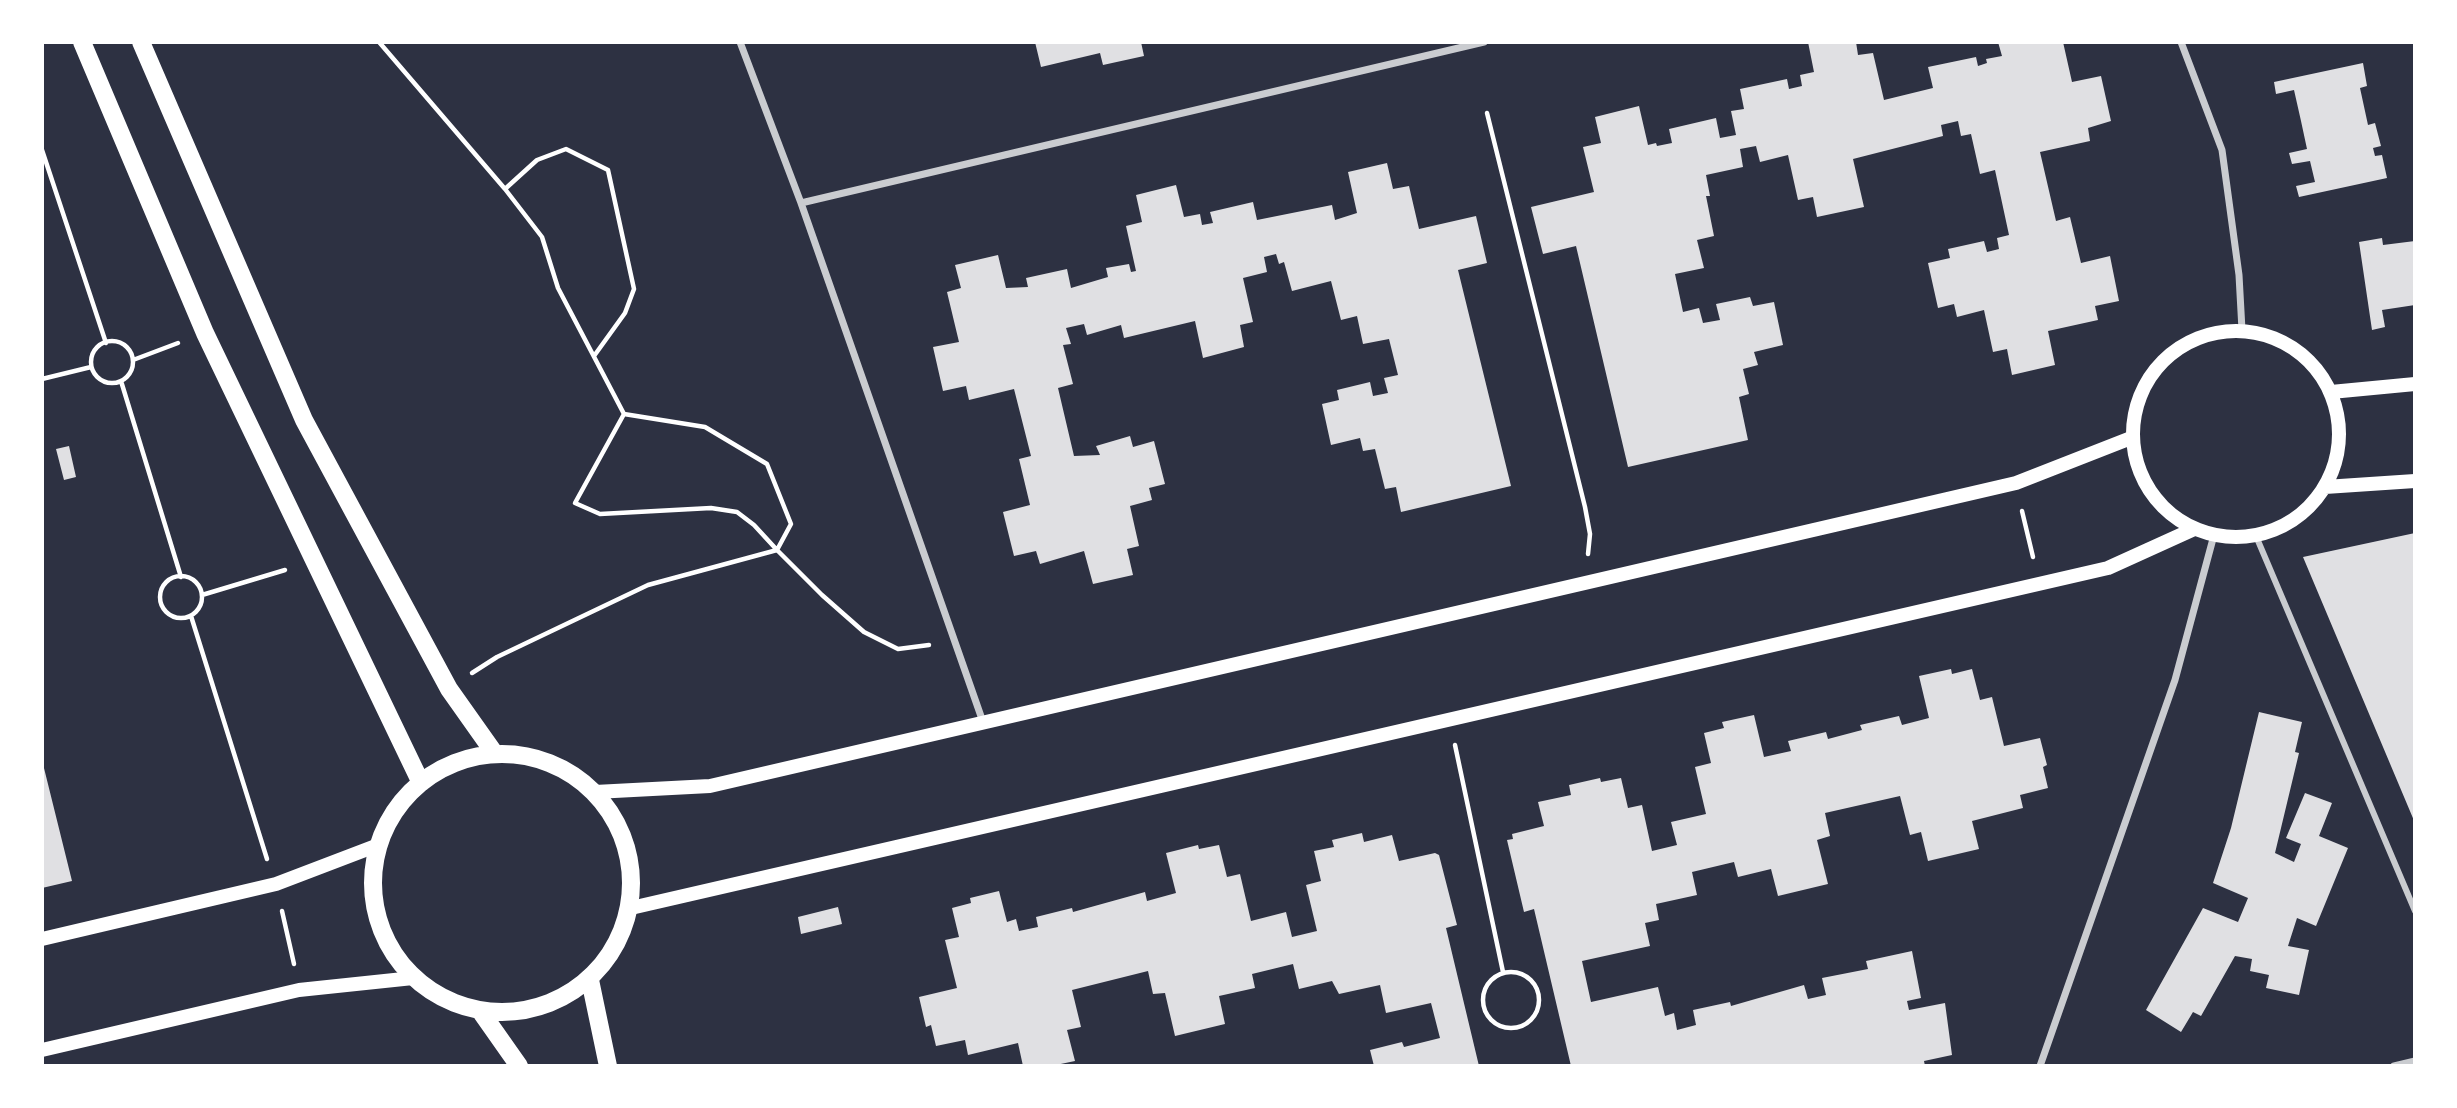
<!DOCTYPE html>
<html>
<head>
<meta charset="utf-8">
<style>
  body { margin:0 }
  #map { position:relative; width:2457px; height:1108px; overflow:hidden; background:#2d3142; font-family:"Asap Condensed",sans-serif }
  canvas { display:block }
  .frame { position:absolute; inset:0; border:44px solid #fff; pointer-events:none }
</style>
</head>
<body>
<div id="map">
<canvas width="2457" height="1108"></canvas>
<div class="frame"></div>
</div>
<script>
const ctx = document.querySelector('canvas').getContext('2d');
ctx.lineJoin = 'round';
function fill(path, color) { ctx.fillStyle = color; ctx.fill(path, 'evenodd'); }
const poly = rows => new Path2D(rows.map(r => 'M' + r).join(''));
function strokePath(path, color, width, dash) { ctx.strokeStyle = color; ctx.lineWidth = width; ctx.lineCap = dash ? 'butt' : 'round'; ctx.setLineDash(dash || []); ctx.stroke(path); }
fill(poly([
  [1035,42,1141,42,1144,56,1103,65,1100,53,1041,67],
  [1808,42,1856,42,1858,55,1873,53,1884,100,1933,88,1928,67,1976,57,1978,66,1987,63,1986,59,2002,56,1998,42,2063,42,2072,82,2101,76,2111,121,2088,128,2090,141,2040,152,2056,221,2070,217,2081,263,2110,256,2119,301,2095,306,2098,320,2048,331,2055,365,2012,375,2007,349,1993,352,1984,310,1957,317,1954,304,1938,308,1928,263,1950,258,1948,249,1984,241,1987,252,1999,249,1997,238,2009,235,1995,170,1980,174,1971,134,1961,136,1958,121,1941,125,1943,136,1853,159,1864,207,1817,217,1813,197,1798,200,1788,155,1760,162,1756,146,1740,149,1743,167,1706,175,1710,196,1706,196,1714,236,1697,240,1704,268,1675,274,1683,312,1699,308,1703,323,1720,320,1716,304,1750,297,1753,306,1774,302,1783,345,1754,352,1758,365,1743,369,1749,394,1739,397,1748,440,1628,467,1576,246,1543,254,1531,207,1594,192,1583,147,1601,143,1595,117,1639,106,1648,145,1656,143,1657,146,1672,143,1669,129,1716,118,1720,138,1736,135,1731,111,1744,109,1740,89,1787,79,1789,89,1802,86,1800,75,1814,72],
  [2363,63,2367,86,2360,88,2368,125,2375,123,2381,146,2373,148,2375,156,2382,155,2387,178,2299,197,2296,186,2315,182,2310,161,2292,164,2289,153,2307,149,2301,121,2294,90,2276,94,2274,82],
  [1387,163,1393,189,1409,186,1419,229,1476,216,1487,263,1458,270,1511,486,1401,512,1396,487,1385,489,1375,449,1363,451,1360,438,1331,445,1322,404,1339,400,1337,390,1370,382,1373,396,1388,393,1384,378,1398,375,1389,339,1363,344,1357,316,1341,320,1331,281,1292,291,1284,262,1279,264,1276,254,1264,257,1267,272,1243,278,1253,322,1240,325,1244,347,1203,358,1195,321,1124,338,1121,325,1087,335,1084,324,1066,328,1071,344,1063,345,1073,384,1058,388,1074,456,1100,455,1096,446,1130,436,1133,447,1154,441,1165,484,1149,488,1152,500,1130,506,1139,546,1127,549,1133,575,1093,584,1084,551,1040,564,1036,551,1014,556,1003,512,1030,505,1019,459,1031,456,1014,389,969,400,966,386,943,391,933,347,959,342,947,292,961,288,955,265,998,255,1006,288,1028,287,1026,278,1067,269,1071,288,1108,277,1106,268,1129,264,1131,272,1136,271,1126,226,1142,222,1136,195,1176,185,1184,217,1200,214,1202,225,1213,223,1210,212,1253,202,1257,220,1332,205,1335,220,1357,213,1348,172],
  [2382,238,2383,245,2415,241,2415,305,2382,310,2385,327,2372,330,2359,242],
  [69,446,76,477,64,480,56,449],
  [2415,533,2415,823,2303,557],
  [1951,669,1952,674,1972,669,1980,700,1992,697,2004,746,2040,738,2047,765,2043,767,2048,788,2020,795,2023,808,1972,821,1979,849,1928,861,1921,832,1910,835,1900,796,1825,813,1830,836,1817,840,1828,884,1778,896,1771,869,1738,877,1734,862,1692,872,1697,895,1656,904,1659,920,1645,923,1650,946,1582,961,1591,1002,1658,987,1665,1016,1674,1013,1677,1030,1696,1025,1693,1010,1730,1002,1731,1006,1804,985,1808,999,1826,995,1822,978,1868,969,1866,961,1912,951,1921,998,1907,1001,1909,1010,1945,1003,1952,1055,1924,1061,1925,1066,1571,1066,1534,909,1524,912,1507,840,1513,839,1512,834,1544,826,1538,802,1571,795,1569,785,1600,778,1601,782,1621,778,1628,808,1642,805,1652,851,1677,845,1671,822,1706,814,1695,767,1711,763,1704,733,1724,728,1722,722,1754,715,1764,757,1791,751,1788,741,1826,732,1828,739,1862,730,1860,725,1899,716,1902,725,1929,718,1919,676],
  [2259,712,2302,722,2295,752,2299,753,2275,853,2294,862,2301,844,2286,838,2305,793,2332,803,2319,836,2348,848,2316,926,2297,918,2288,946,2309,950,2299,995,2266,988,2269,975,2250,971,2252,959,2235,956,2201,1016,2193,1012,2181,1032,2146,1010,2203,908,2238,922,2248,898,2213,883,2231,828],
  [42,760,72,881,42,888],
  [1362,833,1364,842,1392,835,1399,861,1435,853,1439,855,1457,925,1446,928,1479,1066,1374,1066,1370,1050,1402,1042,1404,1047,1440,1038,1431,1003,1386,1013,1380,985,1339,994,1332,981,1299,989,1293,964,1252,974,1255,988,1219,996,1225,1024,1175,1036,1165,993,1153,994,1148,971,1072,990,1081,1027,1067,1030,1075,1061,1051,1066,1023,1066,1018,1043,968,1055,965,1040,936,1046,931,1025,926,1027,919,997,957,988,945,940,959,937,952,908,971,903,970,898,999,891,1007,922,1016,919,1019,931,1038,927,1036,917,1072,908,1073,912,1145,892,1147,901,1176,893,1166,853,1198,845,1199,849,1219,845,1227,877,1240,874,1251,921,1286,912,1292,937,1317,931,1306,885,1321,881,1314,851,1334,847,1332,840],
  [838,907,842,924,801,934,798,917]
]), '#e0e0e3');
strokePath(poly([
  [379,42,505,189,542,237,558,288,624,414],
  [1487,113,1585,507,1590,534,1588,554],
  [42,150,106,343],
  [505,189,537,160,566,149,608,170,634,289,625,313,594,356],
  '91 362a21 21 0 1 1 42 0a21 21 0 1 1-42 0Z',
  [133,360,178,343],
  [42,379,91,367],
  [121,381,181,577],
  [2022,511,2033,557],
  '160 597a21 21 0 1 1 42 0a21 21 0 1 1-42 0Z',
  [202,595,285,570],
  [191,616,267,859],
  [472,673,497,657,648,585,777,550,791,524,767,464,705,427,624,414,575,503,600,514,711,508,737,512,754,525,777,550,822,595,864,632,898,649,929,645],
  [1455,745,1503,972],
  [282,911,294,964],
  '1483 1000a28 28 0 1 1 56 0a28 28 0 1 1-56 0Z'
]), '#fff', 4.5);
strokePath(poly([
  [2256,536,2415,911]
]), '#caccd0', 6);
strokePath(poly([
  [740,42,801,203,983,722],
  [2181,42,2222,150,2239,275,2242,330],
  [801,203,1484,42],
  [2040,1066,2175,680,2214,535],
  [2394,1066,2415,1061]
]), '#caccd0', 7);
strokePath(poly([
  '2133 434a103 103 0 1 1 206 0a103 103 0 1 1-206 0Z',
  [2331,392,2415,384],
  [2325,487,2415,481],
  [595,792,710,786,2016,483,2131,438],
  [631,908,2108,568,2194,529],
  [42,939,276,884,373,847],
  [42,1050,299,990,413,978]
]), '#fff', 14);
strokePath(poly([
  [82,42,205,333,421,783],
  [141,42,304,420,449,689,495,754],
  '373 883a129 129 0 1 1 258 0a129 129 0 1 1-258 0Z',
  [590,980,608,1066],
  [481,1012,519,1066]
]), '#fff', 18);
</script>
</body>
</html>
